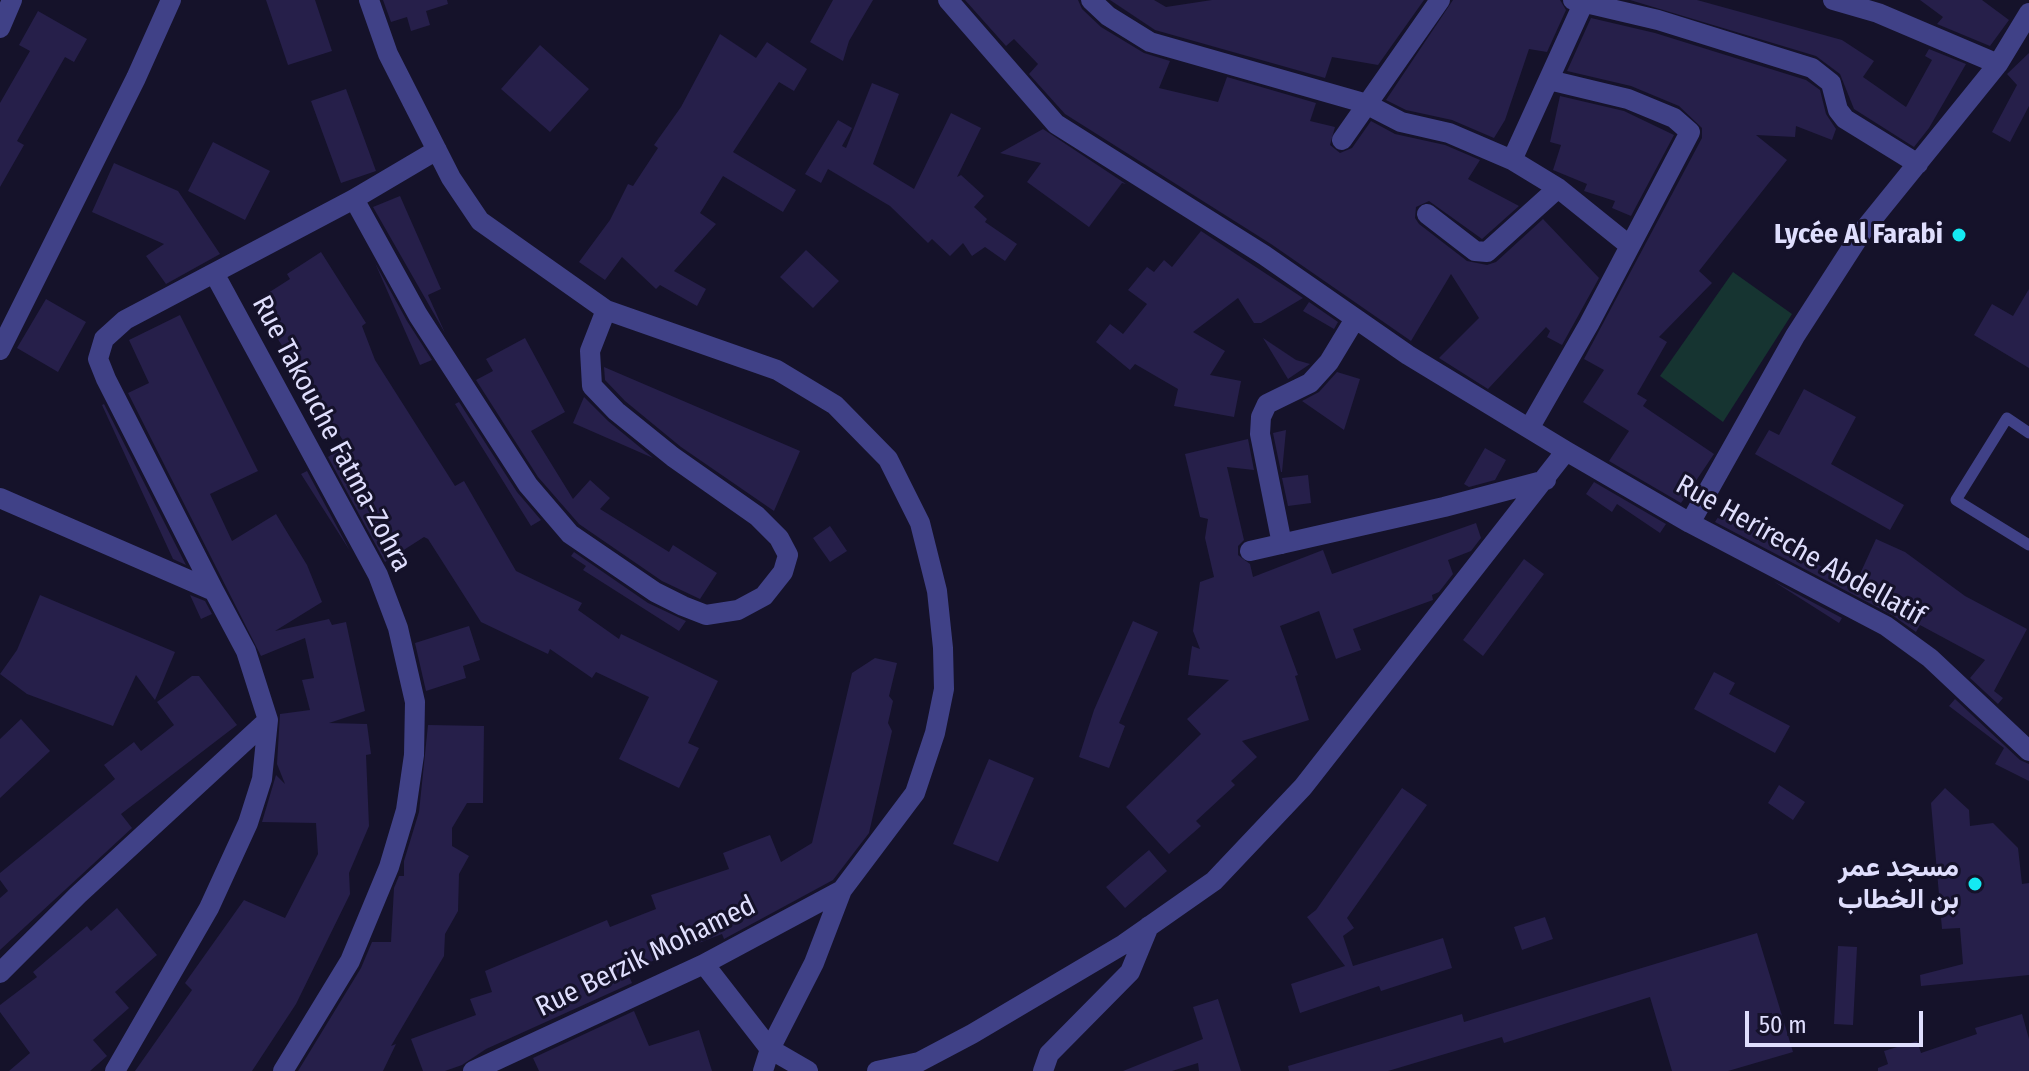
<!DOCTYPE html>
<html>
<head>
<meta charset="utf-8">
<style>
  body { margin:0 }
  #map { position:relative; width:2029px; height:1071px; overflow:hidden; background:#15122a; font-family:"Fira Sans Condensed",sans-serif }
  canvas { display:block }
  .scale { position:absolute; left:1745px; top:1011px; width:178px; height:36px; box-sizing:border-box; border:4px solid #dfdefd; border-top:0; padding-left:10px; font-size:24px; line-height:28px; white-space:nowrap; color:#dfdefd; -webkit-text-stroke:6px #15122a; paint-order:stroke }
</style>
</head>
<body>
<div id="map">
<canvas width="2029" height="1071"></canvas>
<div class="scale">50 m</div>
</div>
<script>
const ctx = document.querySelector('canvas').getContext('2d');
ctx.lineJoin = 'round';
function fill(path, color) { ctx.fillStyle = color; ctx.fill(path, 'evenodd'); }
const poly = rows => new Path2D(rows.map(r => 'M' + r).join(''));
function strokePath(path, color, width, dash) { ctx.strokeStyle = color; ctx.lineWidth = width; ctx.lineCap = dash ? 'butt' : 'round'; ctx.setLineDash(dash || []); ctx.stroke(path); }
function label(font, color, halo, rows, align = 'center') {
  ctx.font = font + ' "Fira Sans Condensed",Vazirmatn,sans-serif'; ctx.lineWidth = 6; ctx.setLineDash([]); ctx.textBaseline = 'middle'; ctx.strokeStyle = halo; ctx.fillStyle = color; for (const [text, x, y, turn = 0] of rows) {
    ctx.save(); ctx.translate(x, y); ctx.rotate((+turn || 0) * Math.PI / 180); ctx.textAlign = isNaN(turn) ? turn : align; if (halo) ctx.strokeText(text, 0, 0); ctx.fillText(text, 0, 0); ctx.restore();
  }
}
fill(poly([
  [1733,272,1792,314,1723,422,1660,376]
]), '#163431');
fill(poly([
  [266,0,315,0,332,51,288,65],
  [383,0,447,0,448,4,426,11,430,25,411,31,407,17,391,22],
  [833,0,873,0,849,41,843,61,810,42],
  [965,0,1078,0,1082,9,1101,27,1144,53,1170,61,1159,88,1218,102,1227,77,1316,103,1310,121,1335,127,1330,145,1340,153,1352,148,1371,121,1395,134,1445,145,1480,160,1468,179,1519,206,1482,239,1429,201,1416,207,1415,218,1419,224,1467,261,1487,265,1496,262,1543,219,1599,278,1562,345,1547,337,1550,331,1546,327,1488,389,1439,358,1479,318,1451,274,1411,341,1271,244,1065,114,1029,74,1038,64,1014,39,1006,46],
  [1110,0,1154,0,1166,7,1212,0,1424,0,1378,65,1332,57,1325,78,1155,30],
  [1453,0,1560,0,1566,10,1547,52,1529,49,1505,120,1494,138,1452,120,1406,110,1386,100],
  [1630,0,1697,0,1842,40,1874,61,1863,77,1906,107,1932,60,1925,56,1929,49,1966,64,1929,128,1914,147,1854,109,1840,74,1816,56],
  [1920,0,1982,0,2009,20,1990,46,1937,24,1943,17],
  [38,11,87,39,74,62,65,57,17,141,24,145,0,187,0,103,30,51,19,45],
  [1591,18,1655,33,1806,80,1820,90,1826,114,1836,129,1832,140,1796,126,1795,137,1756,135,1787,160,1699,271,1712,283,1659,337,1667,342,1637,394,1647,400,1643,406,1714,454,1681,503,1609,461,1629,431,1583,402,1604,370,1584,359,1702,138,1702,128,1679,106,1631,86,1567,71],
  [720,34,756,58,767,42,807,69,794,91,779,82,733,152,796,190,783,212,723,176,700,213,716,224,674,271,706,289,697,306,660,285,656,289,622,257,605,280,579,262,610,220,628,184,633,186,658,148,654,145,681,107],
  [540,45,589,89,550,132,501,89],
  [2029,53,2029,106,2010,142,1992,132,2017,85,2007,74],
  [872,83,899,94,873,164,914,189,951,113,981,128,957,177,961,175,984,196,974,207,987,219,985,222,1017,244,1005,261,985,247,972,256,963,243,950,256,932,239,928,243,890,206,828,169,821,183,805,174,838,120,852,128,842,146,846,148],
  [346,89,376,171,341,183,311,101],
  [1560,96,1624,111,1674,135,1631,216,1612,208,1615,201,1584,191,1587,184,1553,170,1561,145,1550,142],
  [1043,129,1126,184,1122,183,1089,227,1027,182,1041,163,1000,153],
  [213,142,270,171,245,220,188,191],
  [114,163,178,191,220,254,166,284,146,256,164,244,92,212],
  [400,196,441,289,428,295,445,333,373,207],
  [1201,231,1303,298,1261,323,1254,323,1238,298,1193,332,1225,351,1210,375,1241,381,1234,417,1174,406,1178,389,1135,364,1130,370,1096,342,1110,324,1123,334,1147,304,1128,290,1147,267,1154,272,1164,260,1172,267],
  [806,250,839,281,813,308,780,277],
  [321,252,366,323,362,326,375,360,455,486,464,481,516,571,582,603,578,610,619,639,621,634,718,681,688,743,699,748,679,788,619,759,649,697,596,672,592,678,550,649,548,654,481,622,428,539,424,537,385,562,328,457,346,445,254,302,290,279,287,274],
  [375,263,407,321,432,360,420,365],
  [2029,289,2029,368,1974,335,1992,304,2013,316],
  [46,299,86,322,58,372,17,348],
  [1309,302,1338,322,1334,329,1303,311],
  [180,315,258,471,210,494,232,541,276,514,307,565,322,602,275,631,329,619,332,625,346,622,365,711,329,723,367,724,371,754,366,755,369,826,349,873,350,894,296,1004,252,1071,135,1071,192,990,185,983,244,900,285,918,318,854,316,823,262,822,276,775,285,784,277,764,280,714,310,710,302,680,314,678,305,638,261,656,128,393,149,383,129,340],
  [525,338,565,412,531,431,573,499,590,480,610,498,600,509,669,552,673,545,717,573,700,599,662,581,579,524,538,477,476,380,493,371,486,359],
  [1263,338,1296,360,1310,364,1288,379],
  [604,367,800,451,774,511,681,447,625,401,605,380],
  [1337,372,1360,379,1344,430,1302,401,1319,392],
  [1804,389,1856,417,1831,464,1904,505,1890,530,1755,454,1769,430,1779,435],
  [584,397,608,421,653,458,573,423],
  [459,402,517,492,541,520,531,526,455,404],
  [104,404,186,565,173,559,102,405],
  [1286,430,1282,472,1281,472,1273,433],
  [1248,439,1254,470,1227,467,1244,540,1238,546,1238,555,1250,564,1253,577,1323,550,1332,574,1476,523,1481,538,1471,551,1448,560,1453,574,1439,592,1432,595,1433,600,1353,629,1361,650,1336,659,1319,611,1280,626,1298,675,1295,676,1309,720,1242,741,1257,757,1231,781,1235,785,1196,821,1201,826,1169,854,1126,807,1201,734,1187,719,1229,680,1188,675,1192,646,1200,649,1193,631,1200,582,1214,577,1205,538,1208,519,1200,517,1185,454],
  [1485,448,1506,460,1495,480,1469,487,1464,484],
  [307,471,350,551,301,474],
  [1308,475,1311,503,1288,506,1282,478],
  [1594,482,1666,524,1660,533,1617,504,1612,512,1586,494],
  [1725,506,1854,587,1876,539,1905,552,1965,596,2027,629,1994,691,2003,698,1998,704,1970,678,1985,660,1920,625,1916,632,1892,615,1715,522],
  [830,526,847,551,830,562,813,538],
  [574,552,648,603,686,621,679,631,583,570,586,566,571,556],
  [1524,559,1544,574,1483,656,1463,640],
  [1773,581,1842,618,1839,623],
  [40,595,175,652,155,700,136,675,113,726,27,694,0,674,17,650],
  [190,595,205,601,212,614,201,619],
  [1133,621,1158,632,1119,723,1125,726,1109,768,1079,757,1094,710],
  [469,626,480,660,463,666,466,678,426,691,415,643],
  [875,658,897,663,889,696,893,701,888,723,892,731,869,833,833,880,724,939,722,934,627,971,632,983,486,1049,462,1065,445,1071,423,1071,411,1039,476,1015,470,999,492,992,485,971,607,920,610,927,656,909,651,895,729,869,723,853,770,835,781,862,812,843,852,673],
  [1714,672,1735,683,1729,694,1790,726,1775,753,1694,709],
  [192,676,199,676,237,725,121,814,132,828,0,950,0,898,8,891,0,880,0,873,115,779,104,765,134,742,141,751,174,725,157,702],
  [1955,699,2020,760,2029,764,2029,781,1995,764,2004,748,1949,706],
  [21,719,50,751,0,798,0,739],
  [428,725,484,726,483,803,467,803,452,828,452,846,469,856,459,874,458,911,445,934,444,956,391,1046,396,1044,383,1071,298,1071,361,968,372,942,391,942,394,888,399,876,404,876,404,861,419,812],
  [989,759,1034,778,998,862,953,844],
  [1779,785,1805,802,1793,820,1768,803],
  [1402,788,1427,805,1347,918,1354,928,1343,936,1353,966,1443,938,1452,968,1381,991,1379,986,1300,1013,1291,984,1345,966,1307,917,1316,910],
  [1945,788,1969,810,1970,826,1993,823,2018,848,2022,884,2029,883,2029,975,1921,986,1920,975,1963,964,1960,928,1942,929,1931,803],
  [1149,850,1167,871,1125,908,1106,887],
  [117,908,157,955,115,992,129,1008,93,1040,107,1056,90,1071,9,1071,30,1053,0,1012,0,1005,37,977,33,972,87,926,91,931],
  [1545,917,1553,939,1522,950,1514,927],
  [1757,933,1793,1052,1728,1071,1672,1071,1650,997,1504,1043,1502,1037,1388,1071,1289,1071,1288,1066,1462,1014,1464,1022],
  [1838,946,1857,947,1853,1025,1834,1024],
  [1218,999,1241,1071,1199,1071,1198,1063,1172,1071,1123,1071,1203,1039,1193,1007],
  [634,1011,649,1046,699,1030,712,1071,539,1071,533,1058],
  [2022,1014,2029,1039,2029,1071,1878,1071,1878,1068,1888,1064,1884,1051,1917,1041,1921,1053,1977,1034,1975,1028]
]), '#261f4a');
strokePath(poly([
  [2029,433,2007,418,1956,500,2029,545]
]), '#404187', 11);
strokePath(poly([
  [369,0,388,54,451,178,480,221,606,310,777,370,835,405,888,459,920,523,937,591,943,648,944,689,935,733,915,793,842,890,814,963,770,1049,763,1071],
  [948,0,1056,124,1264,255,1408,355,1566,451,1690,523,1886,626,1930,658,2029,751],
  [1091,0,1108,16,1150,42,1364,103,1401,122,1449,133,1512,160,1558,188,1630,246],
  [1573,0,1658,20,1812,68,1831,83,1838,110,1845,119,1918,164],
  [1833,0,1878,13,1998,64],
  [0,28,12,0],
  [1342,140,1440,0],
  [1512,160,1583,4],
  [354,199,418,315,528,485,570,534,655,592,683,606,706,615,738,610,764,596,783,572,788,555,779,538,757,516,673,457,616,411,592,386,590,351,606,310],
  [1427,214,1475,251,1487,252,1558,188],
  [214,273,378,575,398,628,415,702,414,755,406,810,389,867,350,961,283,1071],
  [0,350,136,78,171,0],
  [1530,427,1589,324,1690,132,1674,118,1628,99,1549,80],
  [0,498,214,591,246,651,268,720,262,779,248,823,209,908,115,1071],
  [1690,523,1795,336,1862,232,1998,64,2029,13],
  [1282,544,1260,434,1261,417,1267,404,1310,383,1329,362,1355,319],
  [1250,551,1444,507,1546,480],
  [214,591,106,379,98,359,104,339,125,320,354,199,437,150],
  [704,964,770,1049,808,1071],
  [0,973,78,895,268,720],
  [473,1071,704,964,842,890],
  [877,1071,919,1062,972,1034,1124,944,1214,881,1303,787,1566,451],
  [1043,1071,1049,1054,1130,972,1149,926]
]), '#404187', 20);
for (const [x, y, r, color] of [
  [1959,235,8,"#14eaf3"],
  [1975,884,8,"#14eaf3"]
]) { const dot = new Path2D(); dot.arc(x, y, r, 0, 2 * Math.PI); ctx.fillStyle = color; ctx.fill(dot); strokePath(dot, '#15122a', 3); }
label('bold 28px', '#dfdefd', '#15122a', [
  ["Lycée Al Farabi",1943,235],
  ["مسجد عمر",1959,868],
  ["بن الخطاب",1959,900]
], 'right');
label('28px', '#dfdefd', '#15122a', [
  ["Rue Takouche Fatma-Zohra",331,434,62],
  ["Rue Herireche Abdellatif",1800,551,29],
  ["Rue Berzik Mohamed",646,957,-26]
]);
</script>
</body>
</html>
